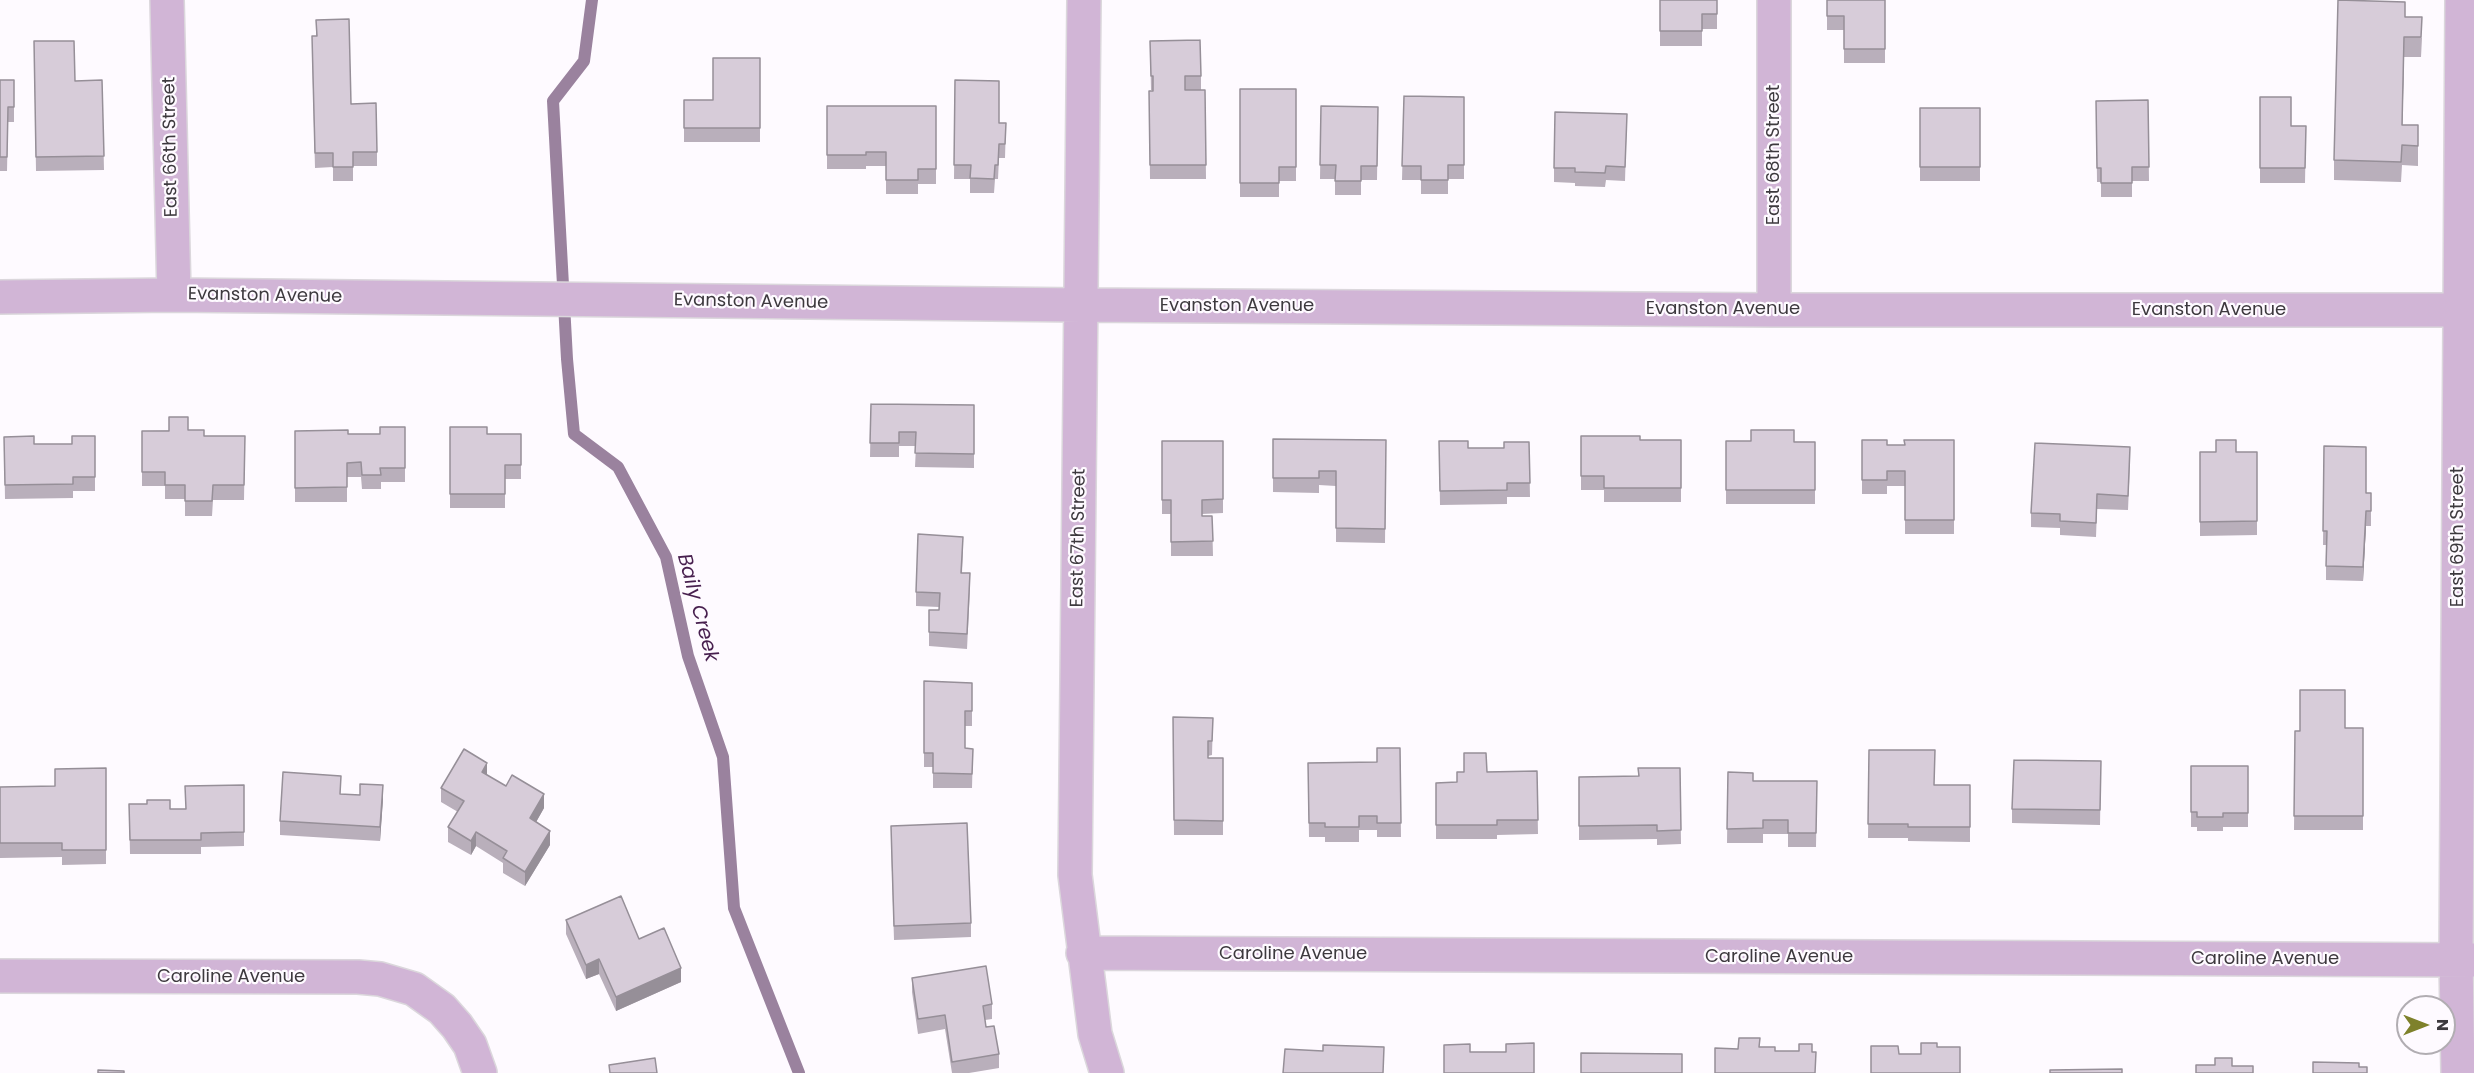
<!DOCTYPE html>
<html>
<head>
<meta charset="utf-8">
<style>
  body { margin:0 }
  #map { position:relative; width:2474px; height:1073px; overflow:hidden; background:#fefaff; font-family:Poppins,sans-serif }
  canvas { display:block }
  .north { position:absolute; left:2396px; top:995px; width:60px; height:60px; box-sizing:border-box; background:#fefaff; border:2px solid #b1adb2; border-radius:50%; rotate:90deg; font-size:16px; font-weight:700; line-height:24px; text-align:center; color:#3d393e }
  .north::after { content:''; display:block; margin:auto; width:21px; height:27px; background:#7e812b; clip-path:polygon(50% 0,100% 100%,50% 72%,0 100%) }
</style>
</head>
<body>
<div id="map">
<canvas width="2474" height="1073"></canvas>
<div class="north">N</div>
</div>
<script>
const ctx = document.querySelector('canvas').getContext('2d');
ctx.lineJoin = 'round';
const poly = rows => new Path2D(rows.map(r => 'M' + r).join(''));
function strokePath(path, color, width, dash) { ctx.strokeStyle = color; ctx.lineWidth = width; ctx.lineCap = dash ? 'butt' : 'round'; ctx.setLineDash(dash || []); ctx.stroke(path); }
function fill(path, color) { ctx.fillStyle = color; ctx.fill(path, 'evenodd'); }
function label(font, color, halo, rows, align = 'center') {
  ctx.font = font + ' Poppins,sans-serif'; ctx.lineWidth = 4.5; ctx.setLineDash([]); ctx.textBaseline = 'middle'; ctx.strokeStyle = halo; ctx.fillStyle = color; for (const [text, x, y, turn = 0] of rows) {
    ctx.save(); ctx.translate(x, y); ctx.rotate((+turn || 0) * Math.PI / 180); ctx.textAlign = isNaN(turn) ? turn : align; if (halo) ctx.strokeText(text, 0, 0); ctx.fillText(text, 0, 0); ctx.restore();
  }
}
strokePath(poly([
  [592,0,584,61,553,101,567,359,574,434,618,467,666,557,688,656,723,757,734,908,799,1073]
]), '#9a829e', 12);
const minor = poly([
  [167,0,174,295],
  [1084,0,1075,875,1095,1034,1107,1073],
  [1774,0,1774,310],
  [0,297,174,295,1081,305,1774,310,2474,310],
  [1083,953,2474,960],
  [0,976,358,977,380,979,414,989,442,1009,457,1026,470,1045,480,1073],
  [2458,1073,2456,960,2462,0]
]);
strokePath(minor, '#dbd7dc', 36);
strokePath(minor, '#d1b5d6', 33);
fill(poly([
  [1660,0,1717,0,1717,29,1702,29,1702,46,1660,46],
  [1827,0,1885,0,1885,63,1844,63,1844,30,1827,30],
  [2405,17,2422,38,2421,57,2404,57,2402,125,2418,146,2418,166,2402,165,2401,182,2334,180,2334,160],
  [316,20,351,104,377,152,377,166,353,166,353,181,333,181,333,167,315,168,312,50,316,36],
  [34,41,75,81,102,80,104,170,36,171],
  [1150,41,1201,76,1201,90,1205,90,1206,179,1150,179,1149,91,1153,91,1153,90,1151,90],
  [760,58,760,142,684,142,684,100,713,100],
  [0,80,14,80,14,122,8,122,7,171,0,171],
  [955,80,999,123,1006,123,1005,158,999,158,998,179,995,179,994,193,970,193,970,179,954,179],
  [1240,89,1296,89,1296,181,1279,181,1279,197,1240,197],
  [1404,96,1464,97,1464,179,1448,179,1448,194,1421,194,1421,180,1402,180],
  [2260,97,2291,126,2306,126,2305,183,2260,183],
  [2148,100,2149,181,2132,181,2132,197,2101,197,2101,182,2097,182,2096,101],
  [827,106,936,106,936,184,918,184,918,194,886,194,886,166,866,166,866,169,827,169],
  [1321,106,1378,107,1377,180,1361,180,1361,195,1335,195,1335,179,1320,179],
  [1920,108,1980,108,1980,181,1920,181],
  [1627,114,1625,181,1606,180,1605,187,1575,186,1575,183,1554,182,1554,168],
  [871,404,974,405,974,468,915,467,916,446,899,446,899,457,870,457],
  [405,427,405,482,381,482,381,489,362,489,361,477,347,477,347,502,295,502,295,431,348,434,380,434],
  [450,427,487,434,521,434,521,479,505,479,505,508,450,508],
  [188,430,204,436,245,436,244,500,213,500,212,516,185,516,185,499,165,499,165,486,142,486,142,431],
  [95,436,95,491,73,491,73,498,5,499,4,437,34,444,72,444],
  [1581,436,1640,440,1681,440,1681,502,1604,502,1604,490,1581,490],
  [1273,439,1386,440,1385,543,1336,542,1336,486,1319,485,1319,493,1273,492],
  [1862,440,1887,445,1904,445,1904,440,1954,440,1954,534,1905,534,1905,486,1887,486,1887,494,1862,494],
  [1162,441,1223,441,1223,513,1202,514,1202,516,1212,516,1213,556,1171,556,1171,514,1162,514],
  [1439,441,1468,448,1504,448,1529,442,1530,497,1507,497,1507,504,1440,505],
  [1726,441,1815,442,1815,504,1726,504],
  [2324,446,2366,493,2371,493,2371,526,2366,526,2363,581,2326,580,2326,545,2323,545],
  [2200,452,2257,452,2257,535,2200,536],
  [2130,462,2128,510,2097,509,2096,537,2060,535,2060,528,2031,527,2031,513],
  [963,551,962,573,970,588,967,649,929,646,929,632,939,610,939,607,916,606,916,592],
  [924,681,972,683,972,726,965,726,965,748,973,749,972,788,933,788,933,767,924,767],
  [1173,717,1213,718,1212,755,1208,756,1208,758,1223,758,1223,835,1174,835],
  [2345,728,2363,728,2363,830,2294,830,2295,731],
  [1400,748,1401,837,1377,837,1377,830,1359,830,1359,842,1325,842,1325,837,1309,837,1308,763,1377,762],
  [1869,750,1934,785,1970,785,1970,842,1908,841,1908,838,1868,838],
  [2101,761,2100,825,2012,823,2012,809],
  [2191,766,2248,766,2248,827,2223,827,2223,831,2197,831,2197,827,2191,827],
  [106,768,106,864,62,865,62,857,0,858,0,787,55,786],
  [1638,768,1680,768,1681,844,1657,845,1657,839,1579,840,1579,777,1638,776],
  [1537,771,1538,834,1497,835,1497,839,1436,839,1436,783,1457,782,1464,772],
  [1728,772,1753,781,1817,781,1816,847,1788,847,1788,834,1763,834,1763,843,1727,843],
  [487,775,544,808,536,822,550,845,525,886,503,873,503,863,476,846,471,855,448,842,448,827,458,812,441,802,441,788],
  [244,785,244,846,201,847,201,854,130,854,129,804,170,809,186,809],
  [383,799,380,841,280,835,280,821],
  [891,840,971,923,971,937,894,940],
  [566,920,639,939,681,982,616,1011,599,974,586,979,566,934],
  [912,978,992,1004,992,1019,985,1020,986,1027,999,1054,999,1068,969,1073,952,1073,945,1029,918,1034,912,992]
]), '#b9afbb');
fill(poly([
  [2404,37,2404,57,2402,145,2402,125],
  [2366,511,2366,526,2363,581,2363,567],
  [487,763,487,777,482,772],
  [383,785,383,799,380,841,380,827],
  [544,794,544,808,530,833,530,818],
  [550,831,550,845,525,886,525,872],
  [476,832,476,846,471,855,471,841],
  [599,959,599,974,586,979,586,965],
  [681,968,681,982,616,1011,616,997]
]), '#968f98');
const building = poly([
  [1660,0,1717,0,1717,14,1702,14,1702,31,1660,31,1660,0],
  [1827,0,1885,0,1885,49,1844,49,1844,16,1827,16,1827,0],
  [2338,0,2405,2,2405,17,2422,17,2421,37,2404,37,2402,125,2418,125,2418,146,2402,145,2401,162,2334,160,2338,0],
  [349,19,351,104,376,103,377,152,353,152,353,167,333,167,333,153,315,153,312,36,317,36,316,20,349,19],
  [1200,40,1201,76,1185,76,1185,90,1205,90,1206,165,1150,165,1149,91,1153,91,1153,76,1151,76,1150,41,1200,40],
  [34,41,74,41,75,81,102,80,104,156,36,157,34,41],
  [713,58,760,58,760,128,684,128,684,100,713,100,713,58],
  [0,80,14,80,14,107,8,107,7,157,0,157,0,80],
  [955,80,999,81,999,123,1006,123,1005,144,999,144,998,165,995,165,994,179,970,178,971,165,954,165,955,80],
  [1240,89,1296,89,1296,167,1279,167,1279,183,1240,183,1240,89],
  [1404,96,1464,97,1464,165,1448,165,1448,180,1421,180,1421,166,1402,166,1404,96],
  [2260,97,2291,97,2291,126,2306,126,2305,168,2260,168,2260,97],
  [2148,100,2149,167,2132,167,2132,183,2101,183,2101,168,2097,168,2096,101,2148,100],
  [827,106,936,106,936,169,918,169,918,180,886,180,886,152,866,152,866,155,827,155,827,106],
  [1321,106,1378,107,1377,166,1361,166,1361,181,1335,181,1336,165,1320,165,1321,106],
  [1920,108,1980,108,1980,167,1920,167,1920,108],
  [1555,112,1627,114,1625,167,1606,166,1605,173,1575,172,1575,168,1554,168,1555,112],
  [871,404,974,405,974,454,915,453,916,432,899,432,899,443,870,443,871,404],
  [169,417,188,417,188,430,204,430,204,436,245,436,244,485,213,485,212,501,185,501,185,485,165,485,165,472,142,472,142,431,169,431,169,417],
  [380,427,405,427,405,468,380,468,381,475,362,475,361,462,347,463,347,487,295,488,295,431,348,430,348,434,380,434,380,427],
  [450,427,487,427,487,434,521,434,521,465,505,465,505,494,450,494,450,427],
  [1751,430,1794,430,1794,442,1815,442,1815,490,1726,490,1726,441,1751,441,1751,430],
  [34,436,34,444,72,444,72,436,95,436,95,477,73,477,73,484,5,485,4,437,34,436],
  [1581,436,1640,436,1640,440,1681,440,1681,488,1604,488,1604,476,1581,476,1581,436],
  [1273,439,1386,440,1385,529,1336,528,1336,471,1319,471,1319,478,1273,478,1273,439],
  [1862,440,1887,440,1887,445,1905,445,1904,440,1954,440,1954,520,1905,520,1905,471,1887,471,1887,480,1862,480,1862,440],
  [2216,440,2236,440,2236,452,2257,452,2257,521,2200,522,2200,452,2216,452,2216,440],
  [1162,441,1223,441,1223,499,1202,500,1202,516,1212,516,1213,541,1171,542,1171,500,1162,500,1162,441],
  [1439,441,1468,441,1468,448,1504,448,1504,442,1529,442,1530,483,1507,483,1507,490,1440,491,1439,441],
  [2035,443,2130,447,2128,496,2097,494,2096,523,2060,521,2060,514,2031,513,2035,443],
  [2324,446,2366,447,2366,493,2371,493,2371,511,2366,511,2363,567,2326,566,2327,531,2323,531,2324,446],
  [918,534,963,537,961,573,970,573,967,634,929,632,929,610,939,610,940,593,916,592,918,534],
  [924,681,972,683,972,711,965,711,965,748,973,749,972,774,933,773,933,753,924,753,924,681],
  [2300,690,2345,690,2345,728,2363,728,2363,816,2294,816,2295,731,2300,731,2300,690],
  [1173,717,1213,718,1212,741,1208,741,1208,758,1223,758,1223,821,1174,820,1173,717],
  [1377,748,1400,748,1401,823,1377,823,1377,816,1359,816,1359,827,1325,827,1325,823,1309,823,1308,763,1377,762,1377,748],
  [464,749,487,763,482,772,506,786,512,775,544,794,530,818,550,831,525,872,503,858,507,851,476,832,471,841,448,827,464,801,441,788,464,749],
  [1869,750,1935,750,1934,785,1970,785,1970,827,1908,827,1908,824,1868,824,1869,750],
  [1464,753,1486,753,1487,772,1537,771,1538,820,1497,820,1497,825,1436,825,1436,783,1457,782,1457,772,1464,772,1464,753],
  [2014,760,2101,761,2100,810,2012,809,2014,760],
  [2191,766,2248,766,2248,813,2223,813,2223,817,2197,817,2197,812,2191,812,2191,766],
  [106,768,106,850,62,850,62,843,0,843,0,787,55,786,55,769,106,768],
  [1638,768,1680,768,1681,830,1657,831,1657,825,1579,826,1579,777,1639,776,1638,768],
  [283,772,341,776,340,794,360,795,360,784,383,785,380,827,280,821,283,772],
  [1728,772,1753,773,1753,781,1817,781,1816,833,1788,833,1788,820,1763,820,1763,828,1727,829,1728,772],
  [244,785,244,832,201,833,201,840,130,840,129,804,147,804,147,800,170,800,170,809,186,809,185,786,244,785],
  [967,823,971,923,894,926,891,826,967,823],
  [621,896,639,939,664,928,681,968,616,997,599,959,586,965,566,920,621,896],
  [986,966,992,1004,983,1006,986,1027,994,1026,999,1054,952,1062,945,1015,918,1019,912,978,986,966],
  [1739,1038,1760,1038,1759,1047,1775,1047,1775,1051,1799,1051,1799,1044,1812,1044,1812,1052,1816,1052,1815,1073,1715,1073,1715,1048,1738,1049,1739,1038],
  [1534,1043,1534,1073,1444,1073,1444,1045,1470,1044,1470,1052,1506,1052,1506,1044,1534,1043],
  [1921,1043,1937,1043,1937,1047,1960,1047,1960,1073,1871,1073,1871,1046,1898,1046,1899,1054,1921,1054,1921,1043],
  [1323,1045,1384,1047,1383,1073,1283,1073,1285,1049,1323,1051,1323,1045],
  [1581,1053,1682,1054,1682,1073,1581,1073,1581,1053],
  [655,1058,657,1073,610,1073,609,1065,655,1058],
  [2215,1058,2232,1058,2232,1066,2253,1066,2253,1073,2196,1073,2196,1065,2215,1065,2215,1058],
  [2313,1062,2359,1063,2359,1067,2367,1067,2367,1073,2313,1073,2313,1062],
  [2122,1069,2122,1073,2050,1073,2050,1070,2122,1069],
  [98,1070,124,1071,124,1073,98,1073,98,1070]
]);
fill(building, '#d7ccd9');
strokePath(building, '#968f98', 1.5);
label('18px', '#3d393e', '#fefaff', [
  ["East 66th Street",171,147,-91],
  ["East 68th Street",1774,155,-90],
  ["Evanston Avenue",265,296,1],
  ["Evanston Avenue",751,302,1],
  ["Evanston Avenue",1237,306],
  ["Evanston Avenue",1723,309],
  ["Evanston Avenue",2209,310],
  ["East 69th Street",2458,537,-90],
  ["East 67th Street",1079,538,-89],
  ["Caroline Avenue",1293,954],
  ["Caroline Avenue",1779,957],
  ["Caroline Avenue",2265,959],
  ["Caroline Avenue",231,977]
]);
label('italic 20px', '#471f4e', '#fefaff', [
  ["Baily Creek",697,608,75]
]);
</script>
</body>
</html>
